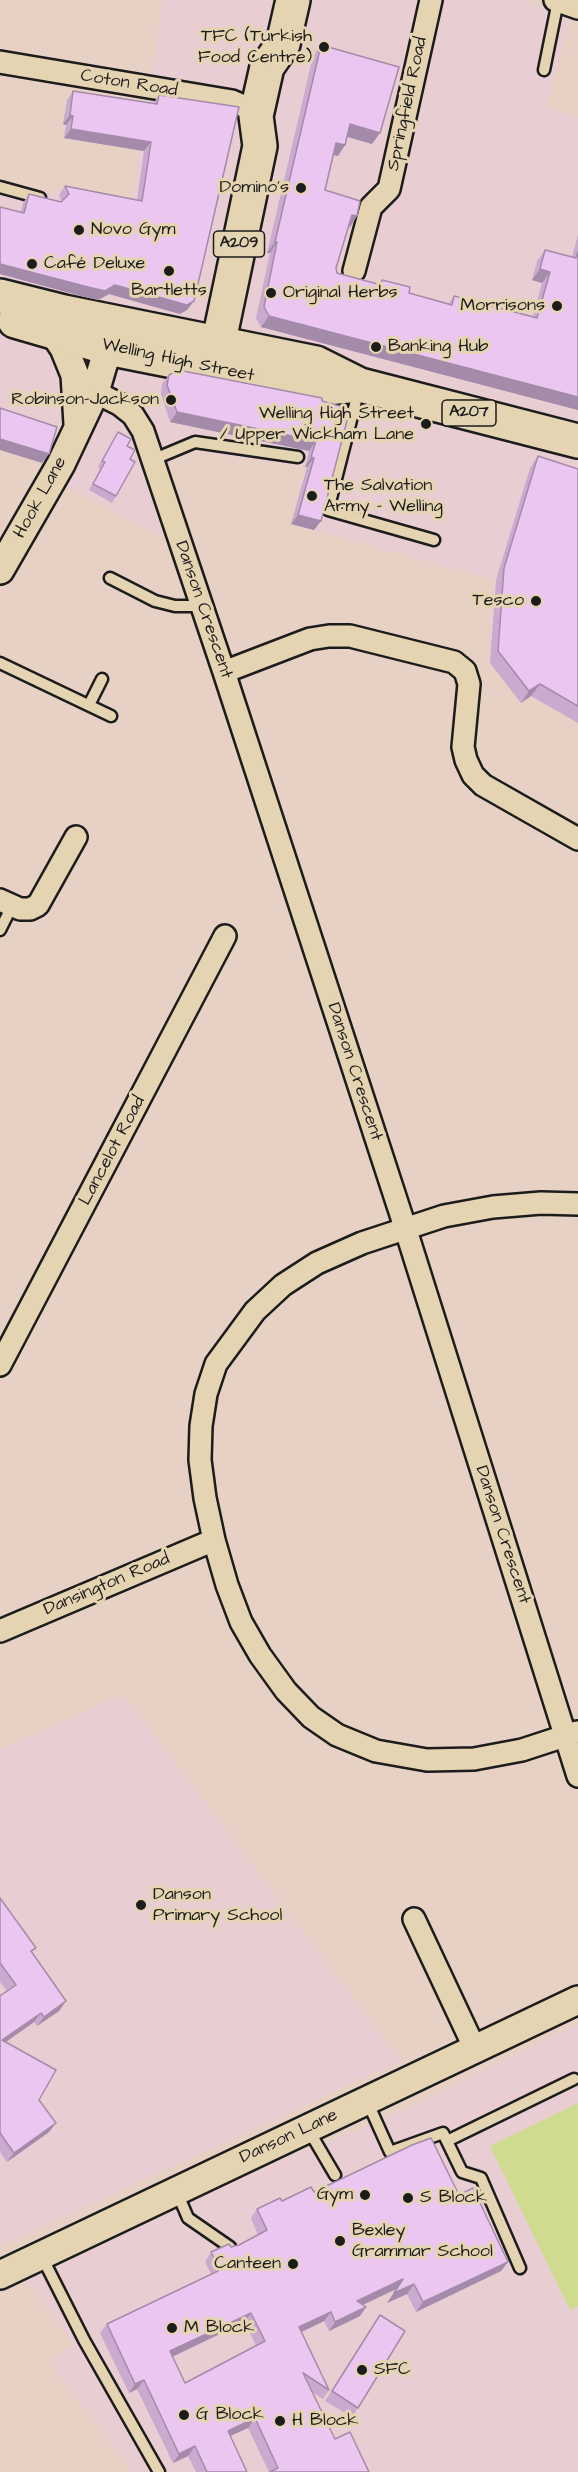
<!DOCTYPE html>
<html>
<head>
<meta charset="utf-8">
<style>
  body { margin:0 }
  canvas { display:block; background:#e7d0c4 }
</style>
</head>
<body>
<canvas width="578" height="2472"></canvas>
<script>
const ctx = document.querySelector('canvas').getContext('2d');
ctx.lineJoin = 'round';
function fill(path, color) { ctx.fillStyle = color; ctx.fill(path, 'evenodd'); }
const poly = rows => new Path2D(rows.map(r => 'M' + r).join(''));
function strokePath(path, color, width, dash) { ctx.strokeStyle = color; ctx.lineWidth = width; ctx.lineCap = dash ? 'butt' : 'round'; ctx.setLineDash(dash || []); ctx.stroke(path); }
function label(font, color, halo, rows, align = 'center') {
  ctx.font = font + ' "Architects Daughter",sans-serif'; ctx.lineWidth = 6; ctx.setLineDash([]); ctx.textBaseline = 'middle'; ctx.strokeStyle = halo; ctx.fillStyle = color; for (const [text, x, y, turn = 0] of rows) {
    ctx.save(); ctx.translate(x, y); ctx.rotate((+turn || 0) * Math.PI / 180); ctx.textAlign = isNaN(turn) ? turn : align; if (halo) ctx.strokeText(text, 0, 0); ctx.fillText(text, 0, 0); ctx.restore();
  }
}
fill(poly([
  [163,0,523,0,571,15,547,108,578,118,578,720,487,663,495,580,291,524,307,467,193,451,168,463,188,526,160,535,66,487,70,477,49,465,0,450,0,180,59,195,132,203],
  [124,1695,401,2061,0,2246,0,1749],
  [578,2024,578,2472,132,2472,49,2362,74,2344,24,2278,182,2203,316,2145,376,2123]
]), '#e8cdd2');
fill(poly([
  [578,2103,578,2306,570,2310,490,2146]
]), '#cfdc90');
const service = poly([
  [544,70,558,1],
  [0,187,40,198],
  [359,389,328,510,434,540],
  [152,460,195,442,298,457],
  [110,578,155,601,175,606,201,606],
  [0,663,111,716],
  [89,705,102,679],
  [0,930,12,906],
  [367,2101,390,2152,443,2133,462,2172,481,2178,520,2268],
  [308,2129,335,2175],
  [447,2141,574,2079],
  [176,2190,188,2218,230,2247],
  [41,2255,84,2340,159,2472]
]);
const minor = poly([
  [555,0,578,8],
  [0,62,232,101,257,112],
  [354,271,371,207,389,189,431,0],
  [95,392,119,404,133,415,143,431,224,672,405,1227,578,1776],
  [224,672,310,639,329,636,350,636,454,662,465,671,469,684,463,747,466,760,473,775,483,785,578,839],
  [0,900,20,909,30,909,38,905,76,837],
  [0,1365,225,936],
  [0,1631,214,1540],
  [577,1732,522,1750,474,1759,427,1760,376,1751,337,1735,311,1717,286,1691,260,1655,241,1622,227,1585,214,1540,205,1498,200,1460,201,1426,206,1394,216,1364,255,1311,283,1285,317,1263,362,1243,444,1216,493,1207,541,1203,578,1204],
  [414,1919,475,2049]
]);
const tertiary = poly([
  [54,333,64,348,75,375,78,424],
  [0,570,61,464,95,392,108,348,93,335],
  [0,2275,578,2000]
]);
const primary = poly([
  [0,296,64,312,316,363,360,385,578,441],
  [15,321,108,348,314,389,360,385],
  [213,369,260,146,256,116,267,67,283,44,293,0]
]);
strokePath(service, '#1c1c1c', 15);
strokePath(minor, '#1c1c1c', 26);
strokePath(tertiary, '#1c1c1c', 32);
strokePath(primary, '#1c1c1c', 38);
strokePath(service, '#e5d4b1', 10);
strokePath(minor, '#e5d4b1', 21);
strokePath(tertiary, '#e5d4b1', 27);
strokePath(primary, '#e5d4b1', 33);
fill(poly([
  [321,45,372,144,347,137,345,145,338,156,334,155,325,190,357,216,350,227,348,227,336,268,337,273,379,284,382,280,409,293,449,304,454,296,533,316,542,283,532,280,537,261,545,250,572,257,578,234,578,410,261,327,256,318,270,253,267,253,313,56],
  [73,91,153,104,159,95,187,310,180,314,109,294,98,300,81,296,0,274,0,207,21,212,23,203,29,194,61,202,62,202,59,195,65,186,137,200,144,151,64,138,66,125,63,124,67,100],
  [169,375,322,398,321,521,314,530,291,524,307,467,305,467,309,451,170,422,161,394,162,384],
  [118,432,127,446,130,459,116,496,112,503,89,490,100,469,98,467],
  [538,456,578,469,578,723,531,696,521,703,490,663,496,580,530,468],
  [0,1898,32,1953,66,2001,59,2011,37,2026,34,2022,6,2042,39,2100,49,2132,7,2162,0,2152,0,1996,7,1991,0,1982],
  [314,2192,459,2195,508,2262,501,2271,416,2312,407,2294,387,2303,396,2289,363,2305,366,2307,360,2316,329,2331,324,2321,302,2332,329,2390,323,2399,312,2392,335,2439,350,2432,269,2472,248,2428,230,2436,247,2472,196,2472,188,2456,173,2463,137,2389,129,2393,100,2333,107,2324,211,2274,205,2262,211,2252,239,2245,258,2235,251,2218,257,2209],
  [245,2322,256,2346,185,2383,172,2357],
  [380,2315,358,2408,352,2417,325,2401]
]), '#caaacf');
fill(poly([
  [70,115,73,116,66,125,63,124],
  [350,124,380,133,372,144,342,135],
  [71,129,151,142,144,151,64,138],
  [336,143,345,145,338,156,329,154],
  [352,215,357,216,350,227,344,226],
  [275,242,277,242,270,253,267,253],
  [0,264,115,285,194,301,187,310,180,314,109,294,98,300,81,296,0,274],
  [540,269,550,272,542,283,532,280],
  [269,316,578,397,578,410,261,327],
  [177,412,316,441,309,451,170,422],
  [0,439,49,454,42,463,0,450],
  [311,457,314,458,307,467,305,467],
  [298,515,321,521,314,530,291,524],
  [540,684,531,696,521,703,529,691],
  [66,2001,59,2011,37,2026,44,2017],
  [41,2013,34,2022,0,2046,2,2040],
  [56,2123,49,2132,7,2162,14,2153],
  [508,2262,501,2271,416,2312,423,2302],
  [403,2279,396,2289,350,2311,357,2301],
  [414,2284,407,2294,387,2303,394,2293],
  [366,2307,360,2316,329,2331,335,2322],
  [331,2312,324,2321,293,2336,299,2327],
  [251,2313,245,2322,163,2361,170,2351],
  [144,2380,137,2389,129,2393,135,2384],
  [255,2418,248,2428,221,2440,228,2431],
  [195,2446,188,2456,173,2463,179,2454]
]), '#a48ba9');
const building = poly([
  [321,45,399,67,380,133,350,124,345,145,336,143,325,190,360,201,357,216,352,215,336,268,337,273,381,285,382,280,410,287,409,293,452,305,454,296,537,318,550,272,540,269,545,250,576,258,578,252,578,397,269,316,264,307,277,242,275,242,321,45],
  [73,91,157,104,159,95,239,107,194,301,187,305,115,285,105,291,88,287,0,264,0,207,24,213,29,194,61,202,69,194,65,186,142,201,151,142,71,129,73,116,70,115,73,91],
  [178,370,322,398,322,401,350,409,321,521,298,515,314,458,311,457,316,441,177,412,167,385,169,375,178,370],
  [0,408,57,427,49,454,0,439,0,408],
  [118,432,131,439,127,446,135,450,130,459,135,462,116,496,93,484,105,462,102,461,118,432],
  [538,456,578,469,578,706,540,684,529,691,498,651,504,568,538,456],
  [0,1898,36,1948,31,1951,66,2001,44,2017,41,2013,2,2040,56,2070,39,2100,56,2123,14,2153,0,2133,0,1996,16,1985,0,1963,0,1898],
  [431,2138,459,2195,473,2188,508,2262,423,2302,414,2284,394,2293,403,2279,357,2301,366,2307,335,2322,331,2312,299,2327,329,2390,303,2373,335,2439,350,2432,369,2472,270,2472,278,2468,255,2418,228,2431,247,2472,207,2472,195,2446,179,2454,144,2380,135,2384,107,2324,220,2270,211,2252,229,2244,231,2247,239,2245,267,2230,257,2209,280,2198,282,2201,311,2187,314,2192,412,2145,431,2138],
  [251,2313,265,2341,185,2383,170,2351,251,2313],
  [380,2315,405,2331,358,2408,332,2391,380,2315]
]);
fill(building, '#ebc6f1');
strokePath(building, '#a48ba9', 1.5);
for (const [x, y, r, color] of [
  [324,47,6,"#1c1c1c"],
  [301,188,6,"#1c1c1c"],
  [79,230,6,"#1c1c1c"],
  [32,264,6,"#1c1c1c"],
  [169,271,6,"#1c1c1c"],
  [271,293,6,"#1c1c1c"],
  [557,306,6,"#1c1c1c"],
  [376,347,6,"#1c1c1c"],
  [171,400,6,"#1c1c1c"],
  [426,424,6,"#1c1c1c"],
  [312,496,6,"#1c1c1c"],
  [536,601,6,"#1c1c1c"],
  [141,1905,6,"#1c1c1c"],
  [365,2195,6,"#1c1c1c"],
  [408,2198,6,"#1c1c1c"],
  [340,2241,6,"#1c1c1c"],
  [293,2264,6,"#1c1c1c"],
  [172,2328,6,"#1c1c1c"],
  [362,2370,6,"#1c1c1c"],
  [184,2415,6,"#1c1c1c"],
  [280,2421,6,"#1c1c1c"]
]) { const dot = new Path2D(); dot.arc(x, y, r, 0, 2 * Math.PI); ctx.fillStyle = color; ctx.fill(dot); strokePath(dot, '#e5d4b1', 2); }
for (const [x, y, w] of [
  [239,244,51],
  [469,413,54]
]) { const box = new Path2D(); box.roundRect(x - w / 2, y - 13, w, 26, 4.5); ctx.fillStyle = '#e5d4b1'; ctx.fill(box); strokePath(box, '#1c1c1c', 1.5); }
label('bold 16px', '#1c1c1c', null, [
  ["A209",239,244],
  ["A207",469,413]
]);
label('18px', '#1c1c1c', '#e5d4b1', [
  ["TFC (Turkish",312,37,"right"],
  ["Food Centre)",312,58,"right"],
  ["Domino's",289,188,"right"],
  ["Novo Gym",91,230],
  ["Café Deluxe",44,264],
  ["Bartletts",169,291,"center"],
  ["Original Herbs",283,293],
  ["Morrisons",545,306,"right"],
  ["Banking Hub",388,347],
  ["Robinson-Jackson",159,400,"right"],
  ["Welling High Street",414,414,"right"],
  ["/ Upper Wickham Lane",414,435,"right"],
  ["The Salvation",324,486],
  ["Army - Welling",324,507],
  ["Tesco",524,601,"right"],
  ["Danson",153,1895],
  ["Primary School",153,1916],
  ["Gym",353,2195,"right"],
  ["S Block",420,2198],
  ["Bexley",352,2231],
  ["Grammar School",352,2252],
  ["Canteen",281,2264,"right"],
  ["M Block",184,2328],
  ["SFC",374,2370],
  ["G Block",196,2415],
  ["H Block",292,2421]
], 'left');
label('18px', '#1c1c1c', '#e5d4b1', [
  ["Coton Road",129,84,9],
  ["Springfield Road",408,104,-78],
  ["Welling High Street",178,361,12],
  ["Hook Lane",41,498,-61],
  ["Danson Crescent",203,610,71],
  ["Danson Crescent",354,1072,72],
  ["Lancelot Road",113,1151,-62],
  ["Danson Crescent",502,1535,72],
  ["Dansington Road",107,1585,-23],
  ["Danson Lane",289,2137,-25]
]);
</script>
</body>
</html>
